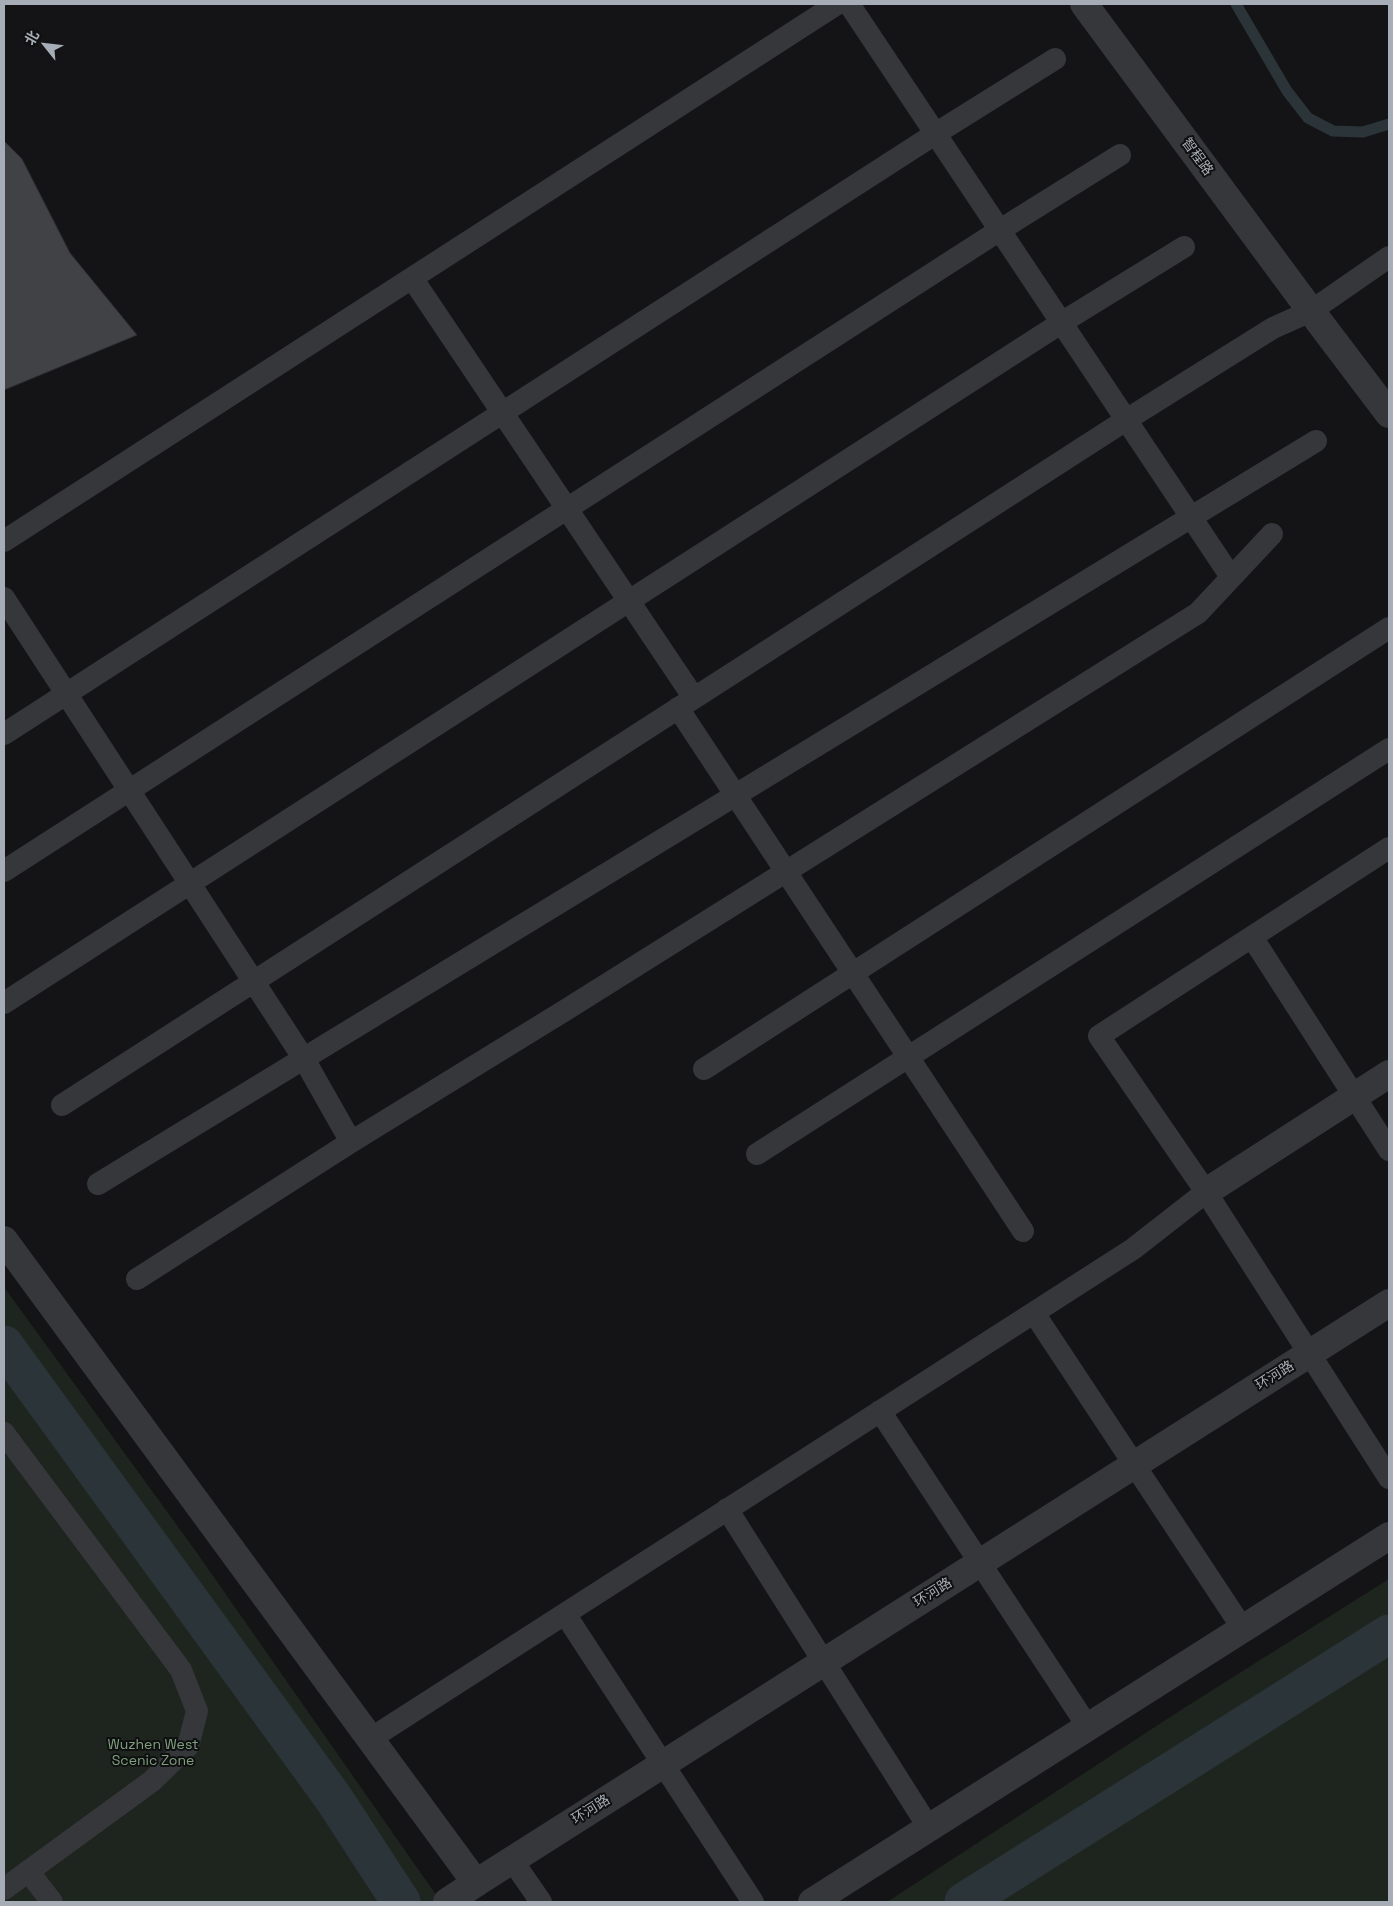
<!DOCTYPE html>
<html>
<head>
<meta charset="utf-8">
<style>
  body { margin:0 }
  #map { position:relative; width:1393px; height:1906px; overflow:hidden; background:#141416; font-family:"Space Grotesk","Noto Sans SC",sans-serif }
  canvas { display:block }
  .frame { position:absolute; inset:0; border:5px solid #a6adb6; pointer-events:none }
  .north { position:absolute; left:20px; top:20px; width:50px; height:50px; -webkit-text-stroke:4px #0f0f11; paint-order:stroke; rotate:299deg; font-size:14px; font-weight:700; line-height:20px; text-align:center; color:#a6adb6 }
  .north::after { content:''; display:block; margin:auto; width:18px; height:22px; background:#a6adb6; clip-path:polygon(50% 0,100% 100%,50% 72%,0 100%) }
</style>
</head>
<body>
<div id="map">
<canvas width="1393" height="1906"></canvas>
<div class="frame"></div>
<div class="north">北</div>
</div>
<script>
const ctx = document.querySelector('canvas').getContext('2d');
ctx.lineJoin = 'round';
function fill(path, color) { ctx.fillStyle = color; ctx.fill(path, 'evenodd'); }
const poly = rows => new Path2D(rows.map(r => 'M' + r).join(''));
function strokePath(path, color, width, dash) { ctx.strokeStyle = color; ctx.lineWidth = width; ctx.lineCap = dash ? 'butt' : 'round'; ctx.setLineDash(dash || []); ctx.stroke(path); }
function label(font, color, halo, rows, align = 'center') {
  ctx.font = font + ' "Space Grotesk","Noto Sans SC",sans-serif'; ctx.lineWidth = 4; ctx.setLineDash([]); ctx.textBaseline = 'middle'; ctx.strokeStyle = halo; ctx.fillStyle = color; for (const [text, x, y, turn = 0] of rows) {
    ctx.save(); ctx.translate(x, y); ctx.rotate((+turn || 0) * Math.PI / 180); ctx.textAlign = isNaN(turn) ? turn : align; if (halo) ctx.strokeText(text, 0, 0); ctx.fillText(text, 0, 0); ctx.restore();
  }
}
fill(poly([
  [4,1287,197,1553,441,1902,4,1902],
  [1389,1579,1389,1902,887,1902,1184,1708]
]), '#1e251e');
strokePath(poly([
  [1236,4,1287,91,1308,118,1333,131,1363,132,1389,124]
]), '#2b3439', 11);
strokePath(poly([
  [4,1345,334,1799,401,1902],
  [964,1902,1389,1634]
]), '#2b3439', 39);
const building = poly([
  [4,141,22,159,70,253,137,335,4,390,4,141]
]);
fill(building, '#404246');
strokePath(building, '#2e2e32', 1);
strokePath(poly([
  [849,4,1231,577],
  [412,278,694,698],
  [4,541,837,4],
  [4,598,304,1059,351,1142],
  [678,708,1023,1231],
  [4,734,935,134,1055,59],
  [1389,848,1099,1036,1206,1192,1389,1478],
  [4,871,1000,230,1120,155],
  [1252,937,1389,1150],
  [4,1003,1061,323,1184,247],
  [704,1069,1389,628],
  [62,1105,1126,420,1273,328,1311,311,1389,257],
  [757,1154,1389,749],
  [98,1184,1316,441],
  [137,1279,351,1142,564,1011,1198,613,1272,534],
  [1034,1313,1243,1629],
  [880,1411,1088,1727],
  [4,1433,181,1670,197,1711,188,1746,152,1781,4,1889],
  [727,1509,929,1828],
  [565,1614,753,1902],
  [370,1739,1133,1249,1206,1192],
  [512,1860,541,1902],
  [28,1871,52,1902]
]), '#35373b', 22);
strokePath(poly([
  [1311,311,1389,414],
  [1206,1192,1389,1074],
  [447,1902,476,1883],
  [812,1902,1389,1536]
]), '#35373b', 28);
strokePath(poly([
  [1084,4,1311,311],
  [4,1240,476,1883,1389,1303]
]), '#35373b', 28);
label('14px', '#a6adb6', '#0f0f11', [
  ["智程路",1197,157,54],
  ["环河路",1275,1376,-32],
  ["环河路",933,1593,-32],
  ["环河路",591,1810,-32]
]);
label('14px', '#7fa07d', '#0f0f11', [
  ["Wuzhen West",153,1745],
  ["Scenic Zone",153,1761]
]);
</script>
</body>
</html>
